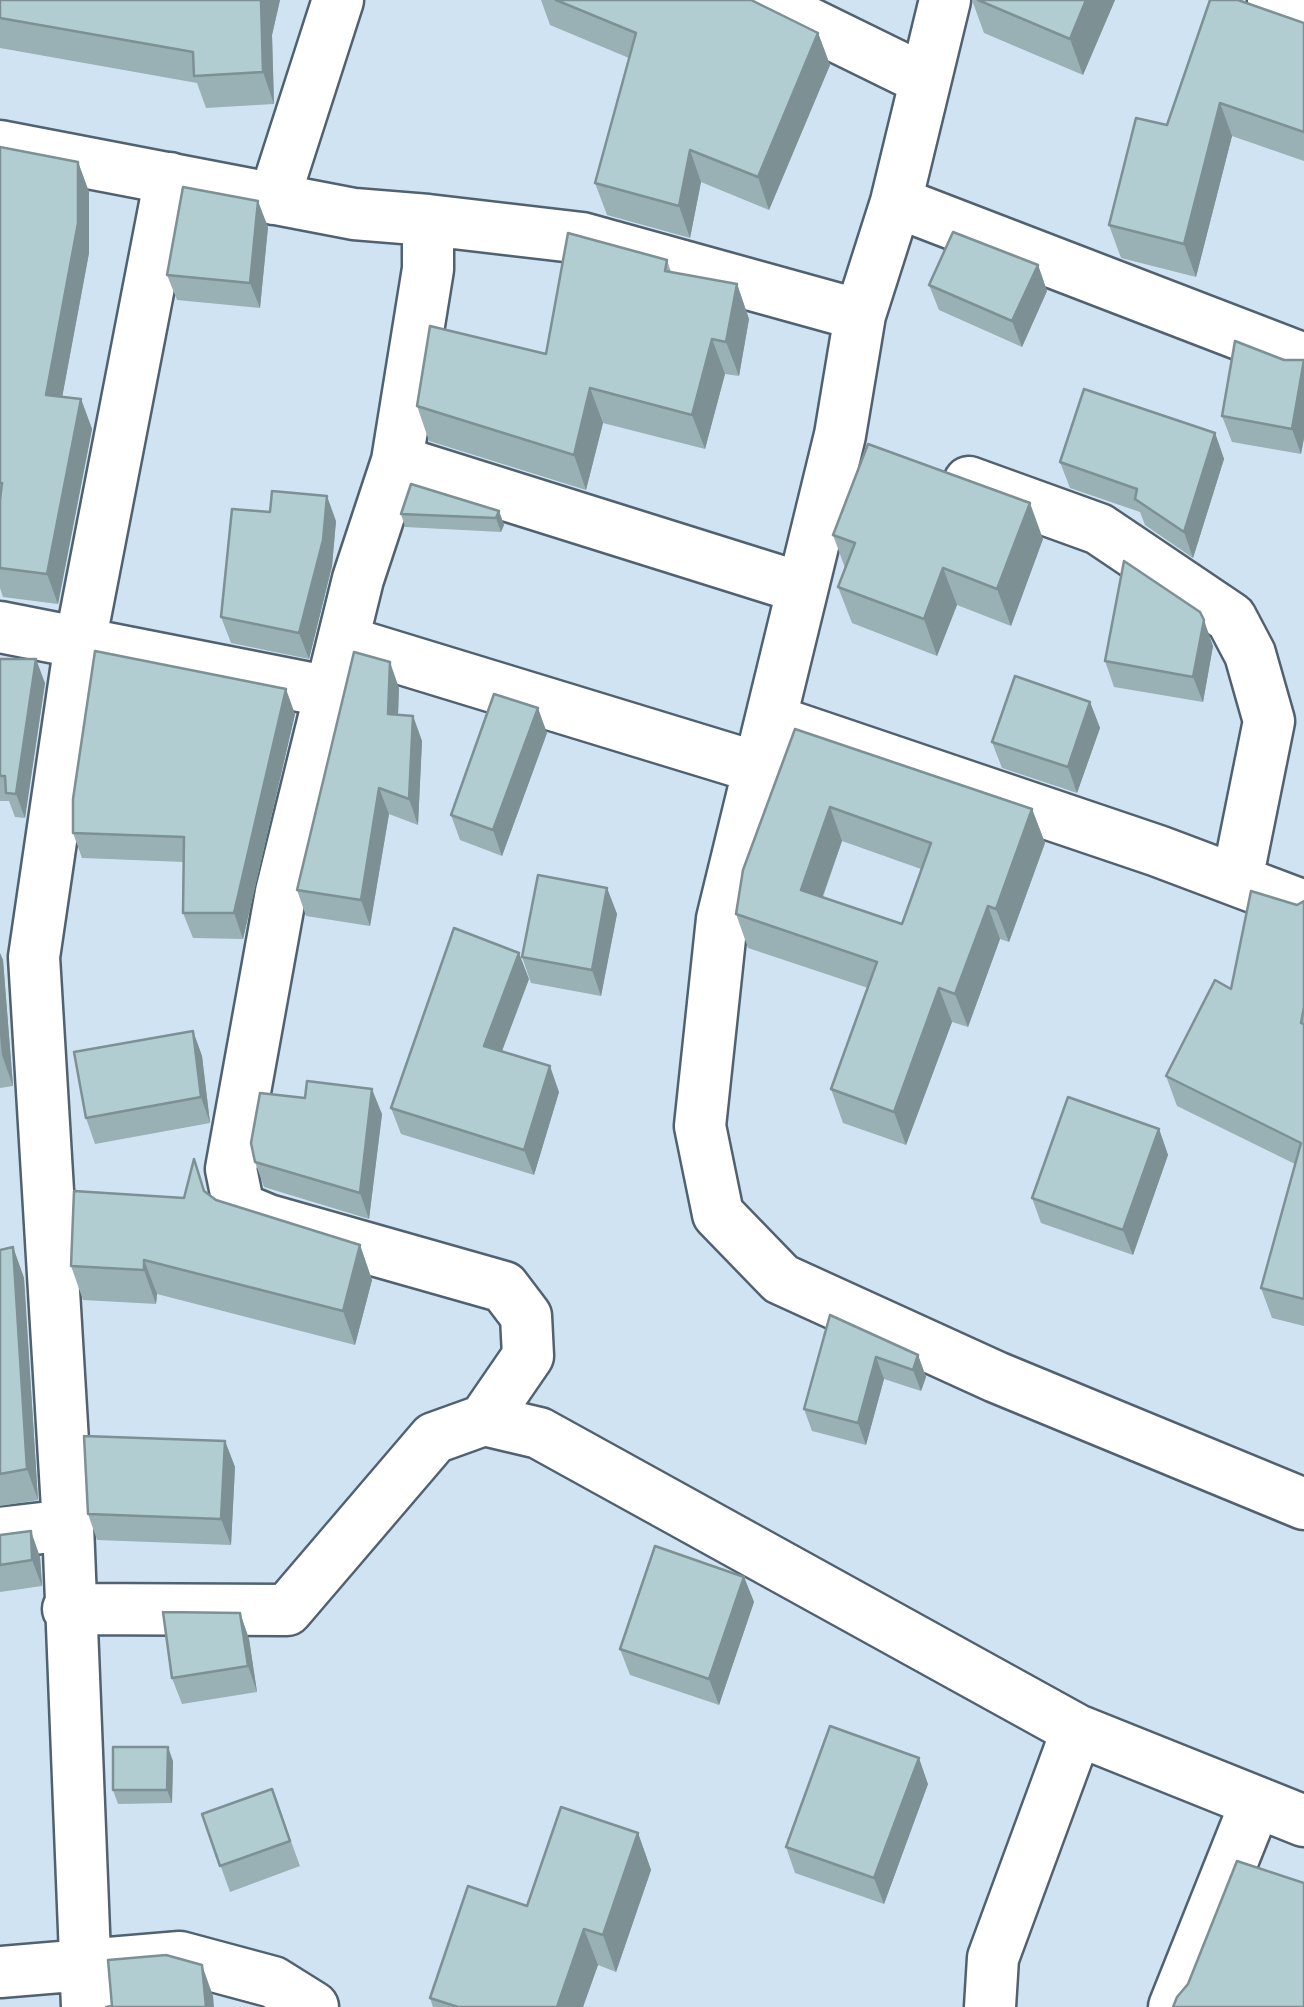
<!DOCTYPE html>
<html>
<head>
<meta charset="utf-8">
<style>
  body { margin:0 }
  canvas { display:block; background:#d0e3f3 }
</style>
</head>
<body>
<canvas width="1304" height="2007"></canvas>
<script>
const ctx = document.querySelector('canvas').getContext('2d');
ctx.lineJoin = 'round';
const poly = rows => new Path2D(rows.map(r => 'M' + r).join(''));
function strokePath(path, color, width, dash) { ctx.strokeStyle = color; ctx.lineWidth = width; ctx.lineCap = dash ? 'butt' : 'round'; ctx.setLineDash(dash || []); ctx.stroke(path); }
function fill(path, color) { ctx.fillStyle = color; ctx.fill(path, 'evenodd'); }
const street = poly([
  [762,0,925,80],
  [945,0,896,202,860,315,840,435,722,919,700,1126,718,1214,781,1279,996,1377,1304,1504],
  [1273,0,1304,11],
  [0,146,354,214,428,220,428,269,397,461,358,579,281,892,231,1169,239,1208,268,1220,504,1287,526,1316,528,1356,484,1420],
  [274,199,338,0],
  [896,202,1304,359],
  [428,220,582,238,860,315],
  [397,461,802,588],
  [969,482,1099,529,1231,618,1250,654,1269,721,1237,880],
  [0,627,330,692],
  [343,641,759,768],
  [771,720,1158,851,1304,906],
  [0,1533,68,1525],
  [68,1609,287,1610,434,1438,484,1420,539,1433,1077,1730,1304,1821],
  [0,1972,180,1957,273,1982,313,2007],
  [87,2007,68,1525,34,957,80,643,170,178],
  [990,2007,993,1958,1077,1730],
  [1174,2007,1256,1802]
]);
strokePath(street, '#51616f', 55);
strokePath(street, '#fff', 50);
fill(poly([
  [0,0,280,0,272,35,274,104,206,108,197,83,0,48],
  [541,0,751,0,818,33,830,65,769,210,701,182,690,238,607,215,595,183,629,58,550,25],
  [972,0,1115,0,1083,75,984,33],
  [1304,23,1304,161,1232,136,1196,277,1121,258,1109,225,1167,125],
  [0,147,78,162,89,192,89,253,62,397,81,399,92,429,58,604,3,597,0,588],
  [268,227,260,308,177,300,167,275],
  [667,260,671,272,737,284,749,319,739,376,725,374,705,449,603,423,586,490,429,441,417,406,546,354],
  [1038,265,1047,291,1022,347,939,310,929,285],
  [1284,360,1304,360,1304,438,1301,454,1232,442,1222,416],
  [1215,433,1224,459,1193,558,1145,525,1140,512,1070,488,1060,462],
  [499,511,504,525,501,532,405,527,401,514],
  [336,521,332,566,309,659,231,643,221,617],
  [833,535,1043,539,1011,626,957,605,937,656,852,623,838,587,845,568],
  [1213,646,1203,702,1114,687,1105,661],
  [0,659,45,683,25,818,15,817,9,801,0,801],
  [399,688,398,715,413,716,422,741,418,825,389,814,370,926,306,916,297,890],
  [1090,702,1100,728,1077,793,1002,768,992,742],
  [295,714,243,939,193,938,183,913,184,862,82,858,73,833],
  [795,729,1032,809,1045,843,1009,942,1000,939,968,1027,952,1022,906,1145,843,1123,831,1089,868,988,748,948,736,914],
  [842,841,921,869,902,924,823,897],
  [547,733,502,856,460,840,451,815],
  [607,888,617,914,601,996,531,983,522,957],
  [1304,901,1304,1326,1272,1318,1261,1288,1295,1164,1177,1106,1166,1076,1297,905],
  [0,953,3,960,13,1086,0,1088],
  [529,979,502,1051,559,1092,534,1175,401,1134,391,1108],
  [193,1031,202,1056,210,1123,95,1144,86,1118],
  [305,1098,382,1114,369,1219,264,1187,255,1162],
  [1159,1129,1168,1155,1133,1255,1041,1223,1032,1198],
  [184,1198,216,1200,360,1245,372,1280,355,1345,157,1294,156,1304,83,1300,71,1266],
  [13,1247,24,1278,38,1500,0,1506,0,1250],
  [830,1315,918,1355,926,1377,921,1391,884,1379,866,1445,812,1431,804,1409],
  [225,1441,235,1467,231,1545,97,1540,88,1514],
  [0,1535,40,1557,42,1586,0,1592],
  [744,1577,754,1602,719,1705,630,1675,620,1649],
  [240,1613,249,1639,257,1692,182,1704,172,1678],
  [173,1761,172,1803,118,1804,113,1790],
  [928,1784,884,1904,795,1873,786,1847],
  [272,1789,300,1866,230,1892,202,1814],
  [638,1833,651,1870,616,1972,598,1965,583,2007,433,2007,430,1998,527,1906]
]), '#99b0b5');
fill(poly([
  [261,0,280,0,272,35,274,104,263,72],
  [1086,0,1115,0,1083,75,1070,39],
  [818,33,830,65,769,210,758,177],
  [1220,103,1232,136,1196,277,1184,244],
  [690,150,701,182,690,238,679,206],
  [78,162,89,192,89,253,57,425,46,395],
  [258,201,268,227,260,308,250,283],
  [1038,265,1047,291,1022,347,1012,321],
  [737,284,749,319,739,376,726,342],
  [712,339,725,374,705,449,692,415],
  [1304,360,1304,438,1301,454,1292,429],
  [590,388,603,423,586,490,574,455],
  [81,399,92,429,58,604,47,574],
  [1215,433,1224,459,1193,558,1184,532],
  [327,496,336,521,332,566,309,659,299,633],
  [1030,503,1043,539,1011,626,997,589],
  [499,511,504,525,501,532,496,518],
  [943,568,957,605,937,656,924,619],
  [1204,620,1213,646,1203,702,1193,677],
  [36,659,45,683,25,818,16,794],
  [390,662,399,688,397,740,388,714],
  [286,689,295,714,243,939,234,913],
  [1090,702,1100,728,1077,793,1068,767],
  [538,708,547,733,502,856,493,830],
  [413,716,422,741,418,825,409,799],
  [379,788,389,814,370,926,361,900],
  [830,807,842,841,813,923,801,890],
  [1032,809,1045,843,1009,942,996,909],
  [607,888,617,914,601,996,592,970],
  [988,906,1000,939,968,1027,955,994],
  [0,953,3,960,13,1086,2,1055,0,1035],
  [519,953,529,979,494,1072,484,1046],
  [939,988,952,1022,906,1145,894,1112],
  [193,1031,202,1056,210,1123,201,1097],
  [550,1066,559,1092,534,1175,524,1150],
  [372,1089,382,1114,369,1219,360,1193],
  [1159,1129,1168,1155,1133,1255,1123,1230],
  [360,1245,372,1280,355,1345,343,1311],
  [13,1247,24,1278,38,1500,27,1469],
  [144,1260,157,1294,156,1304,144,1270],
  [918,1355,926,1377,921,1391,913,1370],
  [876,1357,884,1379,866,1445,858,1423],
  [225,1441,235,1467,231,1545,221,1519],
  [31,1531,40,1557,42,1586,32,1560],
  [744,1577,754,1602,719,1705,709,1679],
  [240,1613,249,1639,257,1692,248,1666],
  [168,1747,173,1761,172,1803,167,1790],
  [919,1758,928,1784,884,1904,874,1878],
  [638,1833,651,1870,616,1972,603,1935],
  [584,1929,598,1965,583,2007,557,2007],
  [202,1965,213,1996,214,2007,206,2007]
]), '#7d9093');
const building = poly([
  [0,0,261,0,263,72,194,76,193,52,0,18,0,0],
  [556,0,751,0,818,33,758,177,690,150,679,206,595,183,636,33,556,0],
  [978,0,1086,0,1070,39,978,0],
  [1210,0,1238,0,1304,23,1304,132,1220,103,1184,244,1109,225,1136,118,1167,125,1210,0],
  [0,147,78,162,78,223,46,395,81,399,47,574,0,568,0,500,2,483,0,483,0,147],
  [183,187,258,201,250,283,167,275,183,187],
  [953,232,1038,265,1012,321,929,285,953,232],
  [568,233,667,260,665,271,737,284,726,342,712,339,692,415,590,388,574,455,417,406,430,326,546,354,568,233],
  [1235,341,1284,360,1304,360,1292,429,1222,416,1235,341],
  [1084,389,1215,433,1184,532,1135,499,1137,489,1060,462,1084,389],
  [868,444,1030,503,997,589,943,568,924,619,838,587,855,543,833,535,868,444],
  [411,484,499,511,496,518,401,514,411,484],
  [272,491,327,496,323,540,299,633,221,617,232,509,270,512,272,491],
  [1124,561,1200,612,1204,620,1193,677,1105,661,1124,561],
  [95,651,286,689,234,913,183,913,184,837,73,833,73,799,95,651],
  [354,652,390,662,388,714,413,716,409,799,379,788,361,900,297,890,354,652],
  [0,659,36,659,16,794,6,793,5,776,0,776,0,659],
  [1015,676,1090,702,1068,767,992,742,1015,676],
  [494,694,538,708,493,830,451,815,494,694],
  [795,729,1032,809,996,909,988,906,955,994,939,988,894,1112,831,1089,877,962,736,914,743,870,795,729],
  [830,807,931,843,902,924,801,890,830,807],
  [538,875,607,888,592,970,522,957,538,875],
  [1251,891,1297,905,1304,901,1304,1007,1301,1023,1304,1024,1304,1299,1261,1288,1301,1143,1166,1076,1215,980,1231,989,1251,891],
  [454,928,519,953,484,1046,550,1066,524,1150,391,1108,454,928],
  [193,1031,201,1097,86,1118,74,1052,193,1031],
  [307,1081,372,1089,360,1193,255,1162,251,1143,260,1093,305,1098,307,1081],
  [1068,1097,1159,1129,1123,1230,1032,1198,1068,1097],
  [194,1159,204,1191,216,1200,360,1245,343,1311,144,1260,144,1270,71,1266,74,1191,184,1198,194,1159],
  [13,1247,27,1469,0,1474,0,1250,13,1247],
  [830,1315,918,1355,913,1370,876,1357,858,1423,804,1409,830,1315],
  [84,1436,225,1441,221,1519,88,1514,84,1436],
  [31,1531,32,1560,0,1565,0,1535,31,1531],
  [655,1546,744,1577,709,1679,620,1649,655,1546],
  [163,1612,240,1613,248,1666,172,1678,163,1612],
  [830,1726,919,1758,874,1878,786,1847,830,1726],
  [113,1747,168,1747,167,1790,113,1790,113,1747],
  [272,1789,290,1841,220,1866,202,1814,272,1789],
  [561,1807,638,1833,603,1935,584,1929,557,2007,458,2007,430,1998,468,1886,527,1906,561,1807],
  [1237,1861,1304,1883,1304,2007,1173,2007,1177,1997,1188,1984,1237,1861],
  [166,1955,202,1965,206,2007,106,2007,112,2006,108,1960,166,1955]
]);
fill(building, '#b2cdd2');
strokePath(building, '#7d9093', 2.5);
</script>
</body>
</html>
